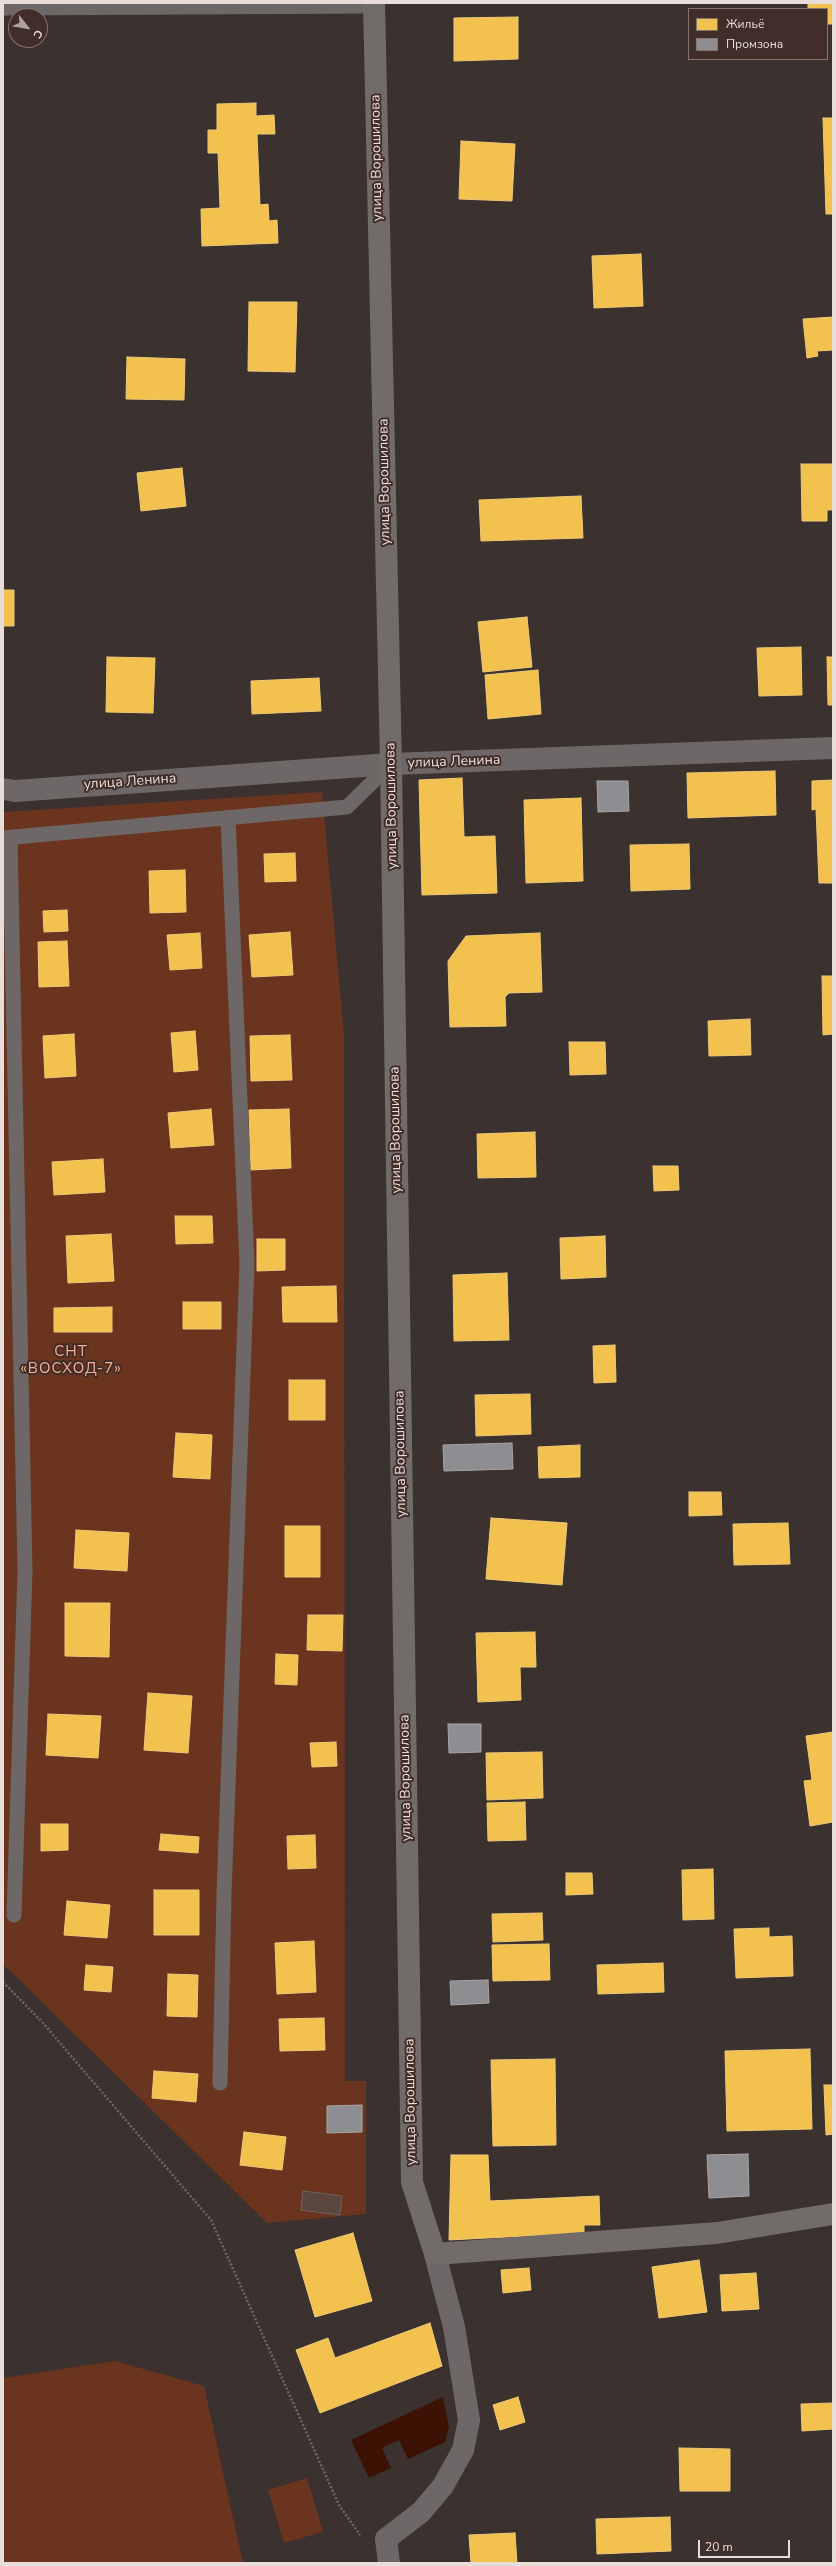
<!DOCTYPE html>
<html>
<head>
<meta charset="utf-8">
<style>
  body { margin:0 }
  #map { position:relative; width:836px; height:2566px; overflow:hidden; background:#3b312e; font-family:"Nunito Sans",sans-serif }
  canvas { display:block }
  .frame { position:absolute; inset:0; border:4px solid #e9ddd9; pointer-events:none }
  .legend { position:absolute; left:688px; top:8px; width:140px; height:52px; box-sizing:border-box; background:#412e28; border:1px solid #84746f; margin:0; padding:5px 7px; list-style:none; font-size:12px; color:#e9ddd9 }
  .legend li { display:flex; align-items:center; gap:8px; height:20px }
  .legend b { width:20px; border:1px solid #84746f }
  .north { position:absolute; left:8px; top:8px; width:40px; height:40px; box-sizing:border-box; background:#412e28; border:1px solid #84746f; border-radius:50%; rotate:121deg; font-size:11px; font-weight:700; line-height:16px; text-align:center; color:#e9ddd9 }
  .north::after { content:''; display:block; margin:auto; width:14px; height:18px; background:#aca19d; clip-path:polygon(50% 0,100% 100%,50% 72%,0 100%) }
  .scale { position:absolute; left:698px; top:2540px; width:92px; height:18px; box-sizing:border-box; border:2px solid #e9ddd9; border-top:0; padding-left:5px; font-size:12px; line-height:14px; white-space:nowrap; color:#e9ddd9; -webkit-text-stroke:3px #412e28; paint-order:stroke }
</style>
</head>
<body>
<div id="map">
<canvas width="836" height="2566"></canvas>
<div class="frame"></div>
<ul class="legend">
<li><b style="height:11px;background:#f2c14e"></b>Жильё</li>
<li><b style="height:11px;background:#8d8d92"></b>Промзона</li>
</ul>
<div class="north">С</div>
<div class="scale">20 m</div>
</div>
<script>
const ctx = document.querySelector('canvas').getContext('2d');
ctx.lineJoin = 'round';
function fill(path, color) { ctx.fillStyle = color; ctx.fill(path, 'evenodd'); }
const poly = rows => new Path2D(rows.map(r => 'M' + r).join(''));
function strokePath(path, color, width, dash) { ctx.strokeStyle = color; ctx.lineWidth = width; ctx.lineCap = dash ? 'butt' : 'round'; ctx.setLineDash(dash || []); ctx.stroke(path); }
function label(font, color, halo, rows, align = 'center') {
  ctx.font = font + ' "Nunito Sans",sans-serif'; ctx.lineWidth = 4; ctx.setLineDash([]); ctx.textBaseline = 'middle'; ctx.strokeStyle = halo; ctx.fillStyle = color; for (const [text, x, y, turn = 0] of rows) {
    ctx.save(); ctx.translate(x, y); ctx.rotate((+turn || 0) * Math.PI / 180); ctx.textAlign = isNaN(turn) ? turn : align; if (halo) ctx.strokeText(text, 0, 0); ctx.fillText(text, 0, 0); ctx.restore();
  }
}
fill(poly([
  [322,792,344,1035,345,2081,366,2081,366,2214,267,2223,3,1964,3,812],
  [115,2361,204,2386,243,2563,3,2563,3,2378],
  [307,2478,323,2532,284,2543,268,2490]
]), '#6a341f');
fill(poly([
  [443,2397,449,2427,445,2442,408,2459,399,2440,382,2448,391,2468,369,2478,351,2440]
]), '#3c1204');
const homes = poly([
  [808,3,833,3,833,24,827,24,827,9,808,9,808,3],
  [518,17,518,59,454,61,454,18,518,17],
  [256,103,256,116,274,115,275,134,257,134,260,205,268,204,269,221,277,220,278,243,202,246,201,209,220,208,218,153,208,153,208,130,217,130,217,104,256,103],
  [823,118,833,118,833,214,826,214,823,118],
  [461,141,515,144,512,201,459,199,461,141],
  [641,254,643,306,594,308,592,256,641,254],
  [249,302,297,302,295,372,248,371,249,302],
  [833,317,833,350,817,351,818,356,807,358,803,319,833,317],
  [127,357,185,359,184,400,126,399,127,357],
  [801,464,833,464,833,510,827,510,827,521,802,521,801,464],
  [182,468,186,506,141,511,137,473,182,468],
  [581,496,583,538,481,541,479,500,581,496],
  [3,590,14,590,14,626,3,626,3,590],
  [527,617,532,667,483,672,478,622,527,617],
  [801,647,802,695,759,696,757,648,801,647],
  [107,657,155,658,153,713,106,712,107,657],
  [827,657,833,657,833,705,828,705,827,657],
  [538,670,541,714,488,719,485,675,538,670],
  [319,678,321,711,252,714,251,681,319,678],
  [775,771,776,815,688,818,687,773,775,771],
  [462,778,464,837,495,836,497,893,422,895,419,780,462,778],
  [833,780,833,883,819,883,816,809,812,810,812,781,833,780],
  [581,798,583,881,526,883,524,800,581,798],
  [689,844,690,889,631,891,630,845,689,844],
  [295,853,296,881,265,882,264,854,295,853],
  [185,870,186,912,150,913,149,871,185,870],
  [67,910,68,931,44,932,43,911,67,910],
  [290,932,293,975,252,977,249,935,290,932],
  [200,933,202,968,170,970,167,935,200,933],
  [540,933,542,992,509,993,505,997,506,1026,450,1027,448,961,466,936,540,933],
  [67,941,69,986,39,987,38,942,67,941],
  [822,976,833,976,833,1034,823,1035,822,976],
  [750,1019,751,1055,709,1056,708,1021,750,1019],
  [195,1031,198,1070,174,1072,171,1033,195,1031],
  [74,1034,76,1076,45,1078,43,1036,74,1034],
  [290,1035,292,1080,251,1081,250,1036,290,1035],
  [569,1042,605,1042,606,1074,570,1075,569,1042],
  [211,1109,214,1145,171,1148,168,1113,211,1109],
  [289,1109,291,1168,251,1170,249,1110,289,1109],
  [535,1132,536,1177,478,1178,477,1134,535,1132],
  [103,1159,105,1192,54,1195,52,1162,103,1159],
  [653,1166,678,1166,679,1190,654,1191,653,1166],
  [175,1216,212,1216,213,1243,176,1244,175,1216],
  [111,1234,114,1281,68,1283,66,1236,111,1234],
  [605,1236,606,1277,561,1279,560,1238,605,1236],
  [257,1239,285,1239,285,1270,257,1271,257,1239],
  [507,1273,509,1340,454,1341,453,1275,507,1273],
  [336,1286,337,1322,283,1322,282,1287,336,1286],
  [183,1302,221,1302,221,1329,183,1329,183,1302],
  [112,1307,112,1332,54,1332,54,1308,112,1307],
  [615,1345,616,1382,594,1383,593,1346,615,1345],
  [289,1380,325,1380,325,1420,289,1420,289,1380],
  [530,1394,531,1434,476,1436,475,1395,530,1394],
  [176,1433,212,1435,210,1479,173,1477,176,1433],
  [580,1445,580,1477,539,1478,538,1447,580,1445],
  [689,1492,721,1492,722,1515,689,1516,689,1492],
  [491,1518,567,1523,562,1585,486,1579,491,1518],
  [788,1523,790,1564,734,1565,733,1524,788,1523],
  [285,1526,320,1526,320,1577,285,1577,285,1526],
  [76,1530,129,1533,127,1571,74,1568,76,1530],
  [65,1603,110,1603,109,1657,65,1656,65,1603],
  [308,1615,343,1615,342,1651,307,1650,308,1615],
  [535,1632,536,1667,520,1667,521,1700,478,1702,476,1633,535,1632],
  [276,1654,298,1655,297,1685,275,1684,276,1654],
  [148,1693,192,1696,188,1753,144,1750,148,1693],
  [48,1714,101,1716,98,1758,46,1755,48,1714],
  [833,1732,833,1822,810,1826,804,1781,812,1780,806,1736,833,1732],
  [336,1742,337,1766,312,1767,310,1743,336,1742],
  [542,1752,543,1798,487,1800,486,1753,542,1752],
  [525,1802,526,1840,488,1841,487,1803,525,1802],
  [41,1824,68,1824,68,1850,41,1851,41,1824],
  [161,1834,199,1837,198,1853,159,1850,161,1834],
  [315,1835,316,1868,288,1869,287,1836,315,1835],
  [713,1869,714,1919,683,1920,682,1870,713,1869],
  [566,1873,592,1873,593,1894,566,1895,566,1873],
  [154,1890,199,1890,199,1935,154,1935,154,1890],
  [67,1901,110,1905,107,1938,64,1935,67,1901],
  [542,1913,543,1940,493,1942,492,1914,542,1913],
  [769,1928,769,1937,792,1936,793,1976,736,1978,734,1929,769,1928],
  [314,1941,316,1992,277,1994,275,1943,314,1941],
  [549,1944,550,1980,493,1981,492,1945,549,1944],
  [663,1963,664,1992,598,1994,597,1965,663,1963],
  [86,1965,113,1967,111,1992,84,1990,86,1965],
  [168,1974,198,1975,197,2017,167,2016,168,1974],
  [324,2018,325,2050,280,2051,279,2019,324,2018],
  [810,2049,812,2129,727,2131,725,2051,810,2049],
  [555,2059,556,2145,493,2146,491,2060,555,2059],
  [154,2071,198,2074,196,2102,152,2098,154,2071],
  [824,2085,833,2085,833,2134,826,2135,824,2085],
  [244,2132,286,2137,282,2170,240,2165,244,2132],
  [451,2155,488,2155,490,2201,599,2196,600,2225,584,2225,584,2233,449,2240,451,2155],
  [353,2233,372,2301,315,2317,295,2250,353,2233],
  [699,2260,707,2312,659,2318,652,2267,699,2260],
  [529,2268,531,2290,503,2293,501,2270,529,2268],
  [756,2273,759,2309,722,2311,720,2275,756,2273],
  [430,2323,442,2366,320,2413,296,2350,328,2338,335,2358,430,2323],
  [518,2397,525,2422,500,2430,493,2405,518,2397],
  [833,2403,833,2429,802,2431,801,2404,833,2403],
  [679,2448,730,2449,730,2491,680,2491,679,2448],
  [670,2517,671,2551,597,2554,596,2519,670,2517],
  [515,2533,517,2563,471,2563,469,2535,515,2533]
]);
fill(homes, '#f2c14e');
strokePath(homes, '#efc978', 1);
const industry = poly([
  [597,781,628,781,629,811,598,812,597,781],
  [512,1443,513,1469,444,1471,443,1445,512,1443],
  [448,1724,481,1724,481,1752,449,1753,448,1724],
  [488,1980,489,2003,451,2005,450,1981,488,1980],
  [362,2105,362,2132,327,2133,327,2106,362,2105],
  [748,2154,749,2196,709,2198,707,2155,748,2154]
]);
fill(industry, '#8d8d92');
strokePath(industry, '#a9a5a7', 1);
const building = poly([
  [303,2191,342,2196,340,2215,301,2210,303,2191]
]);
fill(building, '#5a463d');
strokePath(building, '#6c6461', 1);
strokePath(poly([
  [3,1982,43,2023,211,2220,339,2505,360,2535]
]), '#6d6866', 2.5, [2, 2]);
strokePath(poly([
  [3,8,374,6],
  [3,838,347,807,391,764],
  [10,838,25,1570,14,1915],
  [220,2083,224,1894,247,1264,228,818]
]), '#6d6867', 15);
strokePath(poly([
  [3,789,15,791,391,764,833,748],
  [389,2563,386,2539,421,2512,443,2486,463,2450,469,2420,454,2327,435,2254]
]), '#6d6867', 22);
strokePath(poly([
  [374,3,391,764,412,2182,435,2254,717,2233,833,2214]
]), '#716b69', 22);
label('14px', '#e9ddd9', '#412e28', [
  ["улица Ворошилова",377,158,-91],
  ["улица Ворошилова",385,482,-91],
  ["улица Ленина",454,762,-2],
  ["улица Ленина",130,782,-4],
  ["улица Ворошилова",392,806,-91],
  ["улица Ворошилова",396,1130,-91],
  ["улица Ворошилова",401,1454,-91],
  ["улица Ворошилова",406,1778,-91],
  ["улица Ворошилова",411,2102,-91]
]);
ctx.letterSpacing = '1px';
label('15px', '#fbad91', '#412e28', [
  ["СНТ",71,1352],
  ["«ВОСХОД-7»",71,1369]
]);
ctx.letterSpacing = '0px';
</script>
</body>
</html>
